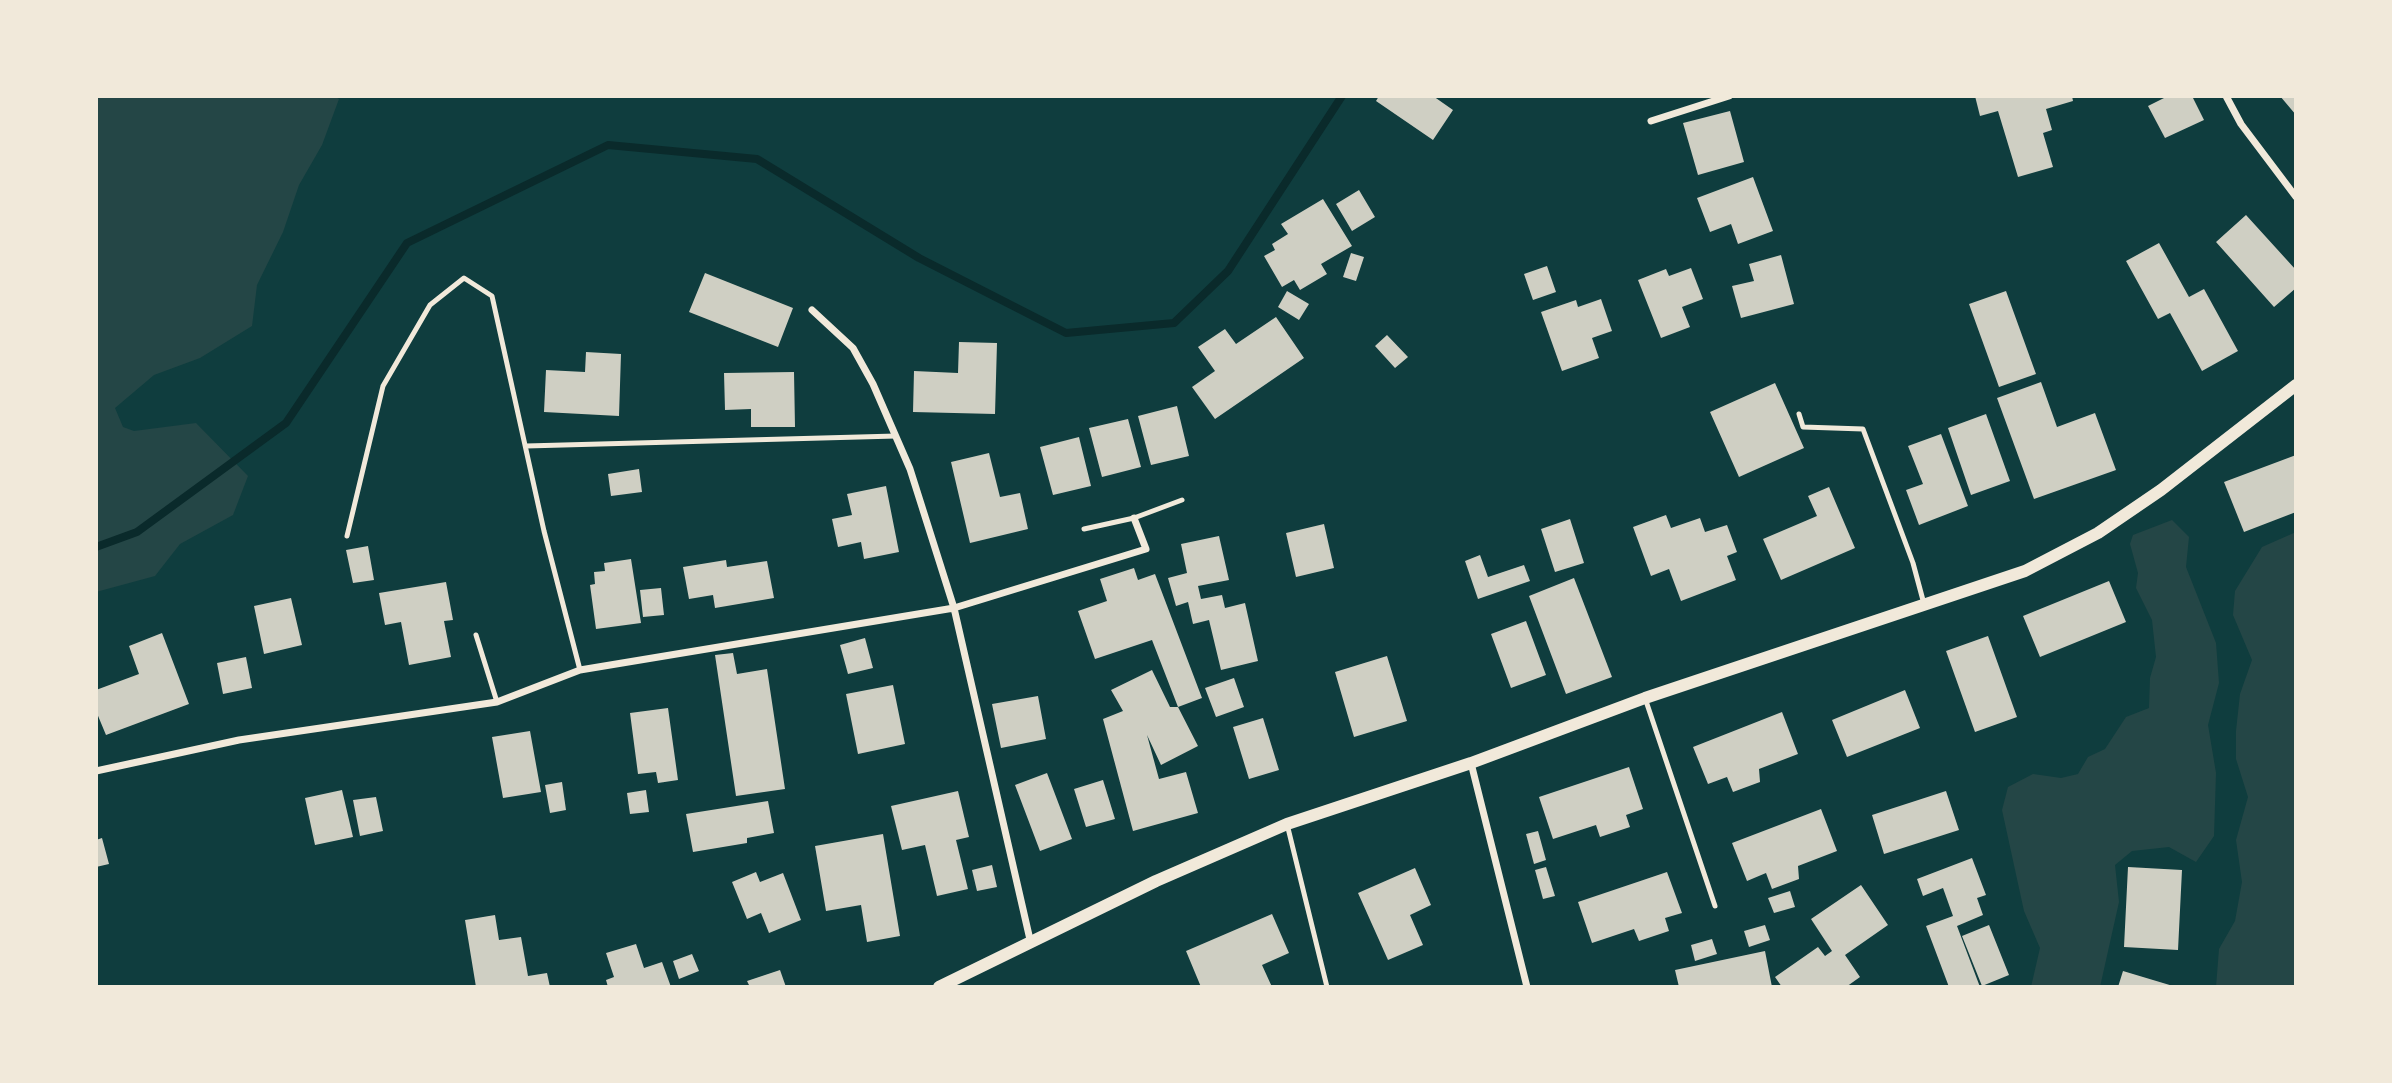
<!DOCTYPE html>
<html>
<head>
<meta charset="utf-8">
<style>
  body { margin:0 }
  #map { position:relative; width:2392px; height:1083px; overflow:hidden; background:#0f3d3e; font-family:Montserrat,sans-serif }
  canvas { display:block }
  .frame { position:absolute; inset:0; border:98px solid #f1e9da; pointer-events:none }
</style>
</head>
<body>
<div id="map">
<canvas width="2392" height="1083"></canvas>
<div class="frame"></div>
</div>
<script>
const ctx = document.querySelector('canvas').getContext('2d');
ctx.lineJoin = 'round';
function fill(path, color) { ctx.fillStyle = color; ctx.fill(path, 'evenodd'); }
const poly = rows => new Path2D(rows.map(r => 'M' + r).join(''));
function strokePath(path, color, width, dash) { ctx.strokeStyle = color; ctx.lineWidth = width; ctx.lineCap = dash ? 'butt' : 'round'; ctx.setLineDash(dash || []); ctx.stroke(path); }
fill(poly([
  [96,96,334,96,339,99,322,145,299,185,283,232,257,285,252,326,200,358,154,375,115,408,123,427,134,431,196,423,248,476,233,515,180,544,155,576,96,592],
  [2172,520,2189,537,2186,567,2216,643,2219,683,2208,725,2216,773,2214,836,2196,862,2169,847,2132,851,2115,865,2119,902,2100,987,2031,987,2040,948,2024,911,2002,810,2008,787,2033,774,2061,778,2078,774,2088,757,2105,749,2126,717,2149,708,2150,678,2156,657,2152,620,2136,588,2138,573,2130,544,2133,535],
  [2296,532,2296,987,2216,987,2219,949,2235,921,2242,882,2236,840,2248,797,2236,759,2236,731,2240,694,2252,660,2233,615,2235,591,2262,547]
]), '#244646');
strokePath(poly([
  [96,547,137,532,286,423,407,243,608,145,757,159,919,258,1066,333,1174,323,1228,271,1342,96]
]), '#0a2a2b', 8);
fill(poly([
  [1379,96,1433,96,1453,110,1433,140,1376,101],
  [1975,96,2072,96,2073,101,2046,109,2052,130,2043,133,2053,167,2018,177,1998,111,1980,116],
  [2168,96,2192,96,2204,120,2165,138,2148,106],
  [2280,96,2296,96,2296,115],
  [1730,111,1744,162,1698,175,1683,123],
  [1753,177,1773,231,1738,244,1731,224,1710,232,1697,198],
  [1359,190,1375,217,1352,231,1336,204],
  [1323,199,1352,246,1321,264,1327,274,1300,290,1294,280,1282,287,1264,256,1275,250,1272,244,1288,234,1281,224],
  [2246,215,2296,270,2296,288,2274,307,2216,242],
  [2159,243,2189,297,2204,289,2238,351,2202,371,2170,313,2158,319,2126,261],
  [1351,253,1364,257,1356,281,1343,277],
  [1781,255,1794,304,1741,318,1732,286,1754,281,1749,264],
  [1547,266,1556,292,1533,300,1524,274],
  [1691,268,1703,299,1682,307,1690,327,1661,338,1638,280,1666,269,1669,276],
  [705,273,793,308,778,347,689,312],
  [1287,291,1309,304,1299,320,1278,307],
  [2006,291,2036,374,1999,387,1969,304],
  [1601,299,1612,331,1592,338,1599,358,1562,371,1541,312,1576,300,1578,307],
  [1276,317,1304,358,1215,419,1192,387,1215,371,1198,347,1225,329,1236,344],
  [1387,335,1408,357,1395,368,1375,346],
  [959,342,997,343,995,414,913,412,914,371,958,373],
  [586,352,621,354,619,416,544,412,546,370,585,372],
  [794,372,795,427,751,427,751,409,725,410,724,373],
  [2041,382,2057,427,2095,413,2116,470,2034,499,1997,398],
  [1775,383,1804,448,1739,477,1710,412],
  [1177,406,1189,456,1151,465,1138,416],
  [1986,414,2010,481,1971,495,1948,428],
  [1128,419,1141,467,1102,477,1089,428],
  [1941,434,1968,506,1919,525,1906,490,1923,484,1908,446],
  [1079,437,1091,486,1053,495,1040,447],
  [989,453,1000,497,1020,493,1028,529,970,543,951,462],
  [2296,455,2296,512,2244,532,2224,482],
  [639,469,642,492,611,496,608,474],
  [886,486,899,552,864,559,861,542,838,547,832,519,852,515,847,494],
  [1829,487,1855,548,1781,580,1763,539,1817,516,1808,496],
  [1666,515,1671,528,1700,518,1705,532,1727,525,1737,552,1727,556,1736,580,1681,601,1669,569,1651,576,1633,527],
  [1570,519,1584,563,1555,572,1541,529],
  [1324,524,1334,568,1296,577,1286,533],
  [1219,536,1229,580,1198,586,1201,599,1222,595,1225,608,1245,603,1258,661,1221,670,1209,620,1193,624,1188,602,1176,606,1168,578,1187,573,1181,544],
  [368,546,374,580,353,583,346,550],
  [1480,555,1488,577,1524,565,1530,581,1478,599,1465,561],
  [631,559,641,623,596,629,590,585,595,584,594,572,605,571,604,563],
  [726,560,727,567,767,561,774,598,715,608,713,595,689,599,683,567],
  [1134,568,1138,580,1155,574,1202,698,1178,707,1152,640,1095,659,1078,611,1107,601,1100,579],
  [1574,578,1612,677,1566,694,1529,596],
  [2109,581,2126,622,2040,657,2023,616],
  [446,582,453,620,444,621,451,657,409,665,401,622,385,625,379,593],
  [661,588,664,615,643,617,640,590],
  [291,598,302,645,264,654,254,606],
  [1526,621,1546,675,1511,688,1491,634],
  [162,633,189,704,106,735,96,711,96,690,139,674,129,646],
  [1988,636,2017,717,1975,732,1946,651],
  [865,638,873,668,848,674,840,645],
  [733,653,737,674,767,669,785,789,736,796,715,655],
  [1387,656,1407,721,1354,737,1335,672],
  [246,657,252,688,223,694,217,663],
  [1152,670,1170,707,1178,707,1198,746,1161,765,1147,735,1159,779,1186,772,1198,813,1133,831,1103,719,1123,711,1111,690],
  [1234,678,1244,707,1216,717,1205,688],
  [893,685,905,744,858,754,846,694],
  [1905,690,1920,728,1847,757,1832,720],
  [1038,696,1046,739,1001,748,992,704],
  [668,708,678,780,658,783,656,772,638,774,630,713],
  [1782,712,1798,754,1759,769,1760,782,1733,792,1727,777,1708,784,1693,747],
  [1263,718,1279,770,1249,779,1233,727],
  [530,731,541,792,503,798,492,737],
  [1629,767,1643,809,1626,815,1630,827,1600,837,1596,825,1553,839,1539,797],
  [1047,773,1072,839,1040,851,1015,785],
  [1103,780,1115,819,1086,827,1074,789],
  [562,782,566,810,550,813,545,785],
  [342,790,353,837,315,845,305,798],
  [646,790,649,812,630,814,627,793],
  [958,791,969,837,956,840,968,889,937,896,925,845,902,850,891,806],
  [1946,791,1959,830,1884,854,1872,815],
  [376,797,383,831,360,836,353,800],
  [768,801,774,833,747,838,747,843,693,852,686,814],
  [1821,809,1837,851,1798,866,1799,879,1772,889,1766,873,1747,881,1732,843],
  [1538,831,1546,860,1534,864,1526,834],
  [883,834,900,936,867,942,861,905,826,911,815,846],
  [102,838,109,864,96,867,96,840],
  [1972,858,1986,895,1977,898,1983,915,1957,926,1980,987,1949,987,1926,926,1953,916,1943,888,1923,896,1917,879],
  [992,865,997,887,977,891,972,870],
  [1546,867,1555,896,1543,899,1535,870],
  [2128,867,2182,870,2178,950,2124,947],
  [1415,868,1431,905,1410,915,1423,945,1388,960,1358,893],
  [756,872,760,882,783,873,801,920,769,933,761,913,747,919,732,882],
  [1667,872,1682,913,1665,918,1669,931,1639,941,1634,929,1592,943,1578,902],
  [1861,885,1888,925,1845,955,1860,977,1846,987,1782,987,1775,977,1818,947,1825,956,1832,951,1811,919],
  [1790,891,1795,907,1774,913,1768,898],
  [1272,914,1289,953,1262,965,1272,987,1201,987,1186,951],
  [495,915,499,940,521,937,528,976,547,973,550,987,476,987,465,920],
  [1765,925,1770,940,1749,947,1744,931],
  [1989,925,2009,975,1982,986,1962,936],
  [1712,939,1717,954,1695,961,1691,945],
  [636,944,644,968,662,962,671,987,608,987,606,980,614,977,606,953],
  [1765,951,1772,987,1679,987,1675,970],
  [692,954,699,971,679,979,673,961],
  [780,970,786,987,750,987,747,981],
  [2123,971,2173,986,2173,987,2118,987]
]), '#cfcfc3');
strokePath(poly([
  [1799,414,1803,427,1863,429,1913,563,1924,604],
  [526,446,896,436],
  [1084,529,1134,518,1182,500],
  [347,536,383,386,430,305,464,278,492,296,544,531,580,670],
  [476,635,497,702],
  [1645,698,1715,906],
  [1287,824,1327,987]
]), '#f1e9da', 5);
strokePath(poly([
  [2226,96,2241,124,2296,197],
  [1651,121,1729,96],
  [812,310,853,348,873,384,910,469,954,608,1031,944],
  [1471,763,1527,987],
  [96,771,239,740,497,702,580,670,954,608,1146,549,1134,518]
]), '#f1e9da', 7);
strokePath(poly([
  [939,987,1156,881,1287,824,1471,763,1645,698,2025,571,2098,533,2161,490,2296,385]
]), '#f1e9da', 12);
</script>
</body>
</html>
